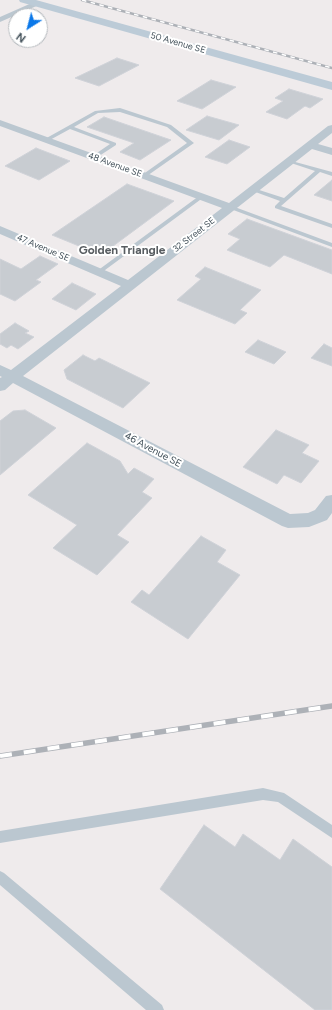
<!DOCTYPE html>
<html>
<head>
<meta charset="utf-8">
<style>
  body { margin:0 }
  #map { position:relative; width:332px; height:1010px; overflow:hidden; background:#efebec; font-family:Figtree,sans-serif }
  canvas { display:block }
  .north { position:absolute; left:8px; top:8px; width:40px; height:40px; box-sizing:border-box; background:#fff; border:1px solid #b4b9bd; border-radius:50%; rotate:216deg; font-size:11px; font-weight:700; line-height:16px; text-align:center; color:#43515a }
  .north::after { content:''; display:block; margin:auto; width:14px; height:18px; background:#0b78e9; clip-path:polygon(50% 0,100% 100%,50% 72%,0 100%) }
</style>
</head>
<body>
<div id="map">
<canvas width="332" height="1010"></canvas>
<div class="north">N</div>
</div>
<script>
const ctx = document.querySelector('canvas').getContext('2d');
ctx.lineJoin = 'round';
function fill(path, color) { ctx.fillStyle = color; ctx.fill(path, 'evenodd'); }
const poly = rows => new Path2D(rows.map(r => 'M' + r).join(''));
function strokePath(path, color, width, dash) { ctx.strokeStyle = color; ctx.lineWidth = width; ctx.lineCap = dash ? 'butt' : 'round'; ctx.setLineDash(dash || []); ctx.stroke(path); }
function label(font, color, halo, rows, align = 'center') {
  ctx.font = font + ' Figtree,sans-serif'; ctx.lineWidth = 4; ctx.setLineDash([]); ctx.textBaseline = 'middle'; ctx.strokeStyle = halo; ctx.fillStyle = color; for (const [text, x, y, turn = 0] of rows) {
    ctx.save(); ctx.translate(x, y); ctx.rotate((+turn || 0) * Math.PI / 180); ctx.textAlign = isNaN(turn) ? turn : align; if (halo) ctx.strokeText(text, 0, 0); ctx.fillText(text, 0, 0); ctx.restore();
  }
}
const building = poly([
  [117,58,139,65,99,86,75,78,117,58],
  [211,80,236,87,202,109,177,101,211,80],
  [289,89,323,99,310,108,305,106,287,119,266,112,283,101,275,98,289,89],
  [207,116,239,125,219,140,186,130,207,116],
  [104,117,171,140,140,160,120,152,134,143,87,127,104,117],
  [229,140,250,147,227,164,205,157,229,140],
  [36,148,70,161,39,180,5,166,36,148],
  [332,180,332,201,314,195,332,180],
  [127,184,174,201,101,255,52,235,127,184],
  [247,219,332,250,332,274,284,255,270,267,227,250,240,239,228,234,247,219],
  [40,256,58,264,36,280,41,282,15,301,0,294,0,259,21,269,40,256],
  [205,267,261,290,240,310,247,313,235,324,177,300,201,279,195,276,205,267],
  [72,283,96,294,76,310,52,299,72,283],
  [15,323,29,331,25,333,34,337,18,349,11,345,7,348,0,344,0,334,15,323],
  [258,340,286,352,274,364,245,352,258,340],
  [324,344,332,348,332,366,311,358,324,344],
  [83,355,95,361,99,358,150,383,123,408,67,379,64,370,83,355],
  [25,410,56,428,0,475,0,421,13,411,25,410],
  [276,430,309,445,302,453,319,461,301,483,284,475,277,484,243,467,276,430],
  [87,443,120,461,128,474,134,468,154,479,142,492,152,498,117,535,129,542,97,575,53,548,77,525,28,495,87,443],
  [201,536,226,550,217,562,240,575,188,639,131,602,142,590,149,595,201,536],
  [204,825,235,847,243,834,280,860,293,839,332,867,332,1010,315,1010,160,889,204,825]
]);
fill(building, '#c8ccd1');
strokePath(building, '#cfd2d8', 1);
fill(poly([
  [120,108,171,125,194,143,144,178,142,177,142,175,187,143,167,127,120,112,98,113,74,127,116,143,116,145,96,158,91,157,110,144,70,129,48,141,43,140,95,111,120,108],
  [288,160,332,172,332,176,320,172,281,206,332,224,332,228,275,208,275,206,280,201,250,190,253,188,284,198,315,171,288,162,288,160],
  [199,196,204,197,101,273,97,273,97,271,199,196],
  [228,206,232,206,332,243,332,247,228,208,228,206],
  [263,788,284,793,332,825,332,838,278,802,263,800,0,843,0,831,263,788],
  [0,871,4,873,162,1005,164,1010,146,1010,0,885,0,871]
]), '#bbc7d0');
fill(poly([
  [34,2,37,2,41,4,0,22,0,17,34,2],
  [0,120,229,203,328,126,332,125,332,133,318,144,332,148,332,155,312,149,23,376,290,514,308,513,315,510,326,496,332,495,332,513,327,520,309,527,288,528,282,526,13,383,5,390,0,391,0,378,2,377,0,376,0,365,11,370,121,286,0,234,0,226,128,280,222,208,0,126,0,120]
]), '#bbc7d0');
fill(poly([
  [19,0,36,0,332,82,332,90,20,2,19,0]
]), '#bccbd7');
const railFar1 = poly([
  [82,0,332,68]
]);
const rail = poly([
  [0,756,332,706]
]);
strokePath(railFar1, '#adb1b7', 2.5);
strokePath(rail, '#adb1b7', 5.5);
strokePath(railFar1, '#fff', 1.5, [4.5]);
strokePath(rail, '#fff', 4, [12]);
label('9px', '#43515a', '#fff', [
  ["50 Avenue SE",178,43,16],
  ["48 Avenue SE",115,165,20],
  ["32 Street SE",194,235,-38],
  ["47 Avenue SE",43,248,23]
]);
label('10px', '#43515a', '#fff', [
  ["46 Avenue SE",153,450,28]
]);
label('bold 12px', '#585d61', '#fff', [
  ["Golden Triangle",122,250]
]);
</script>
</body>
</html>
